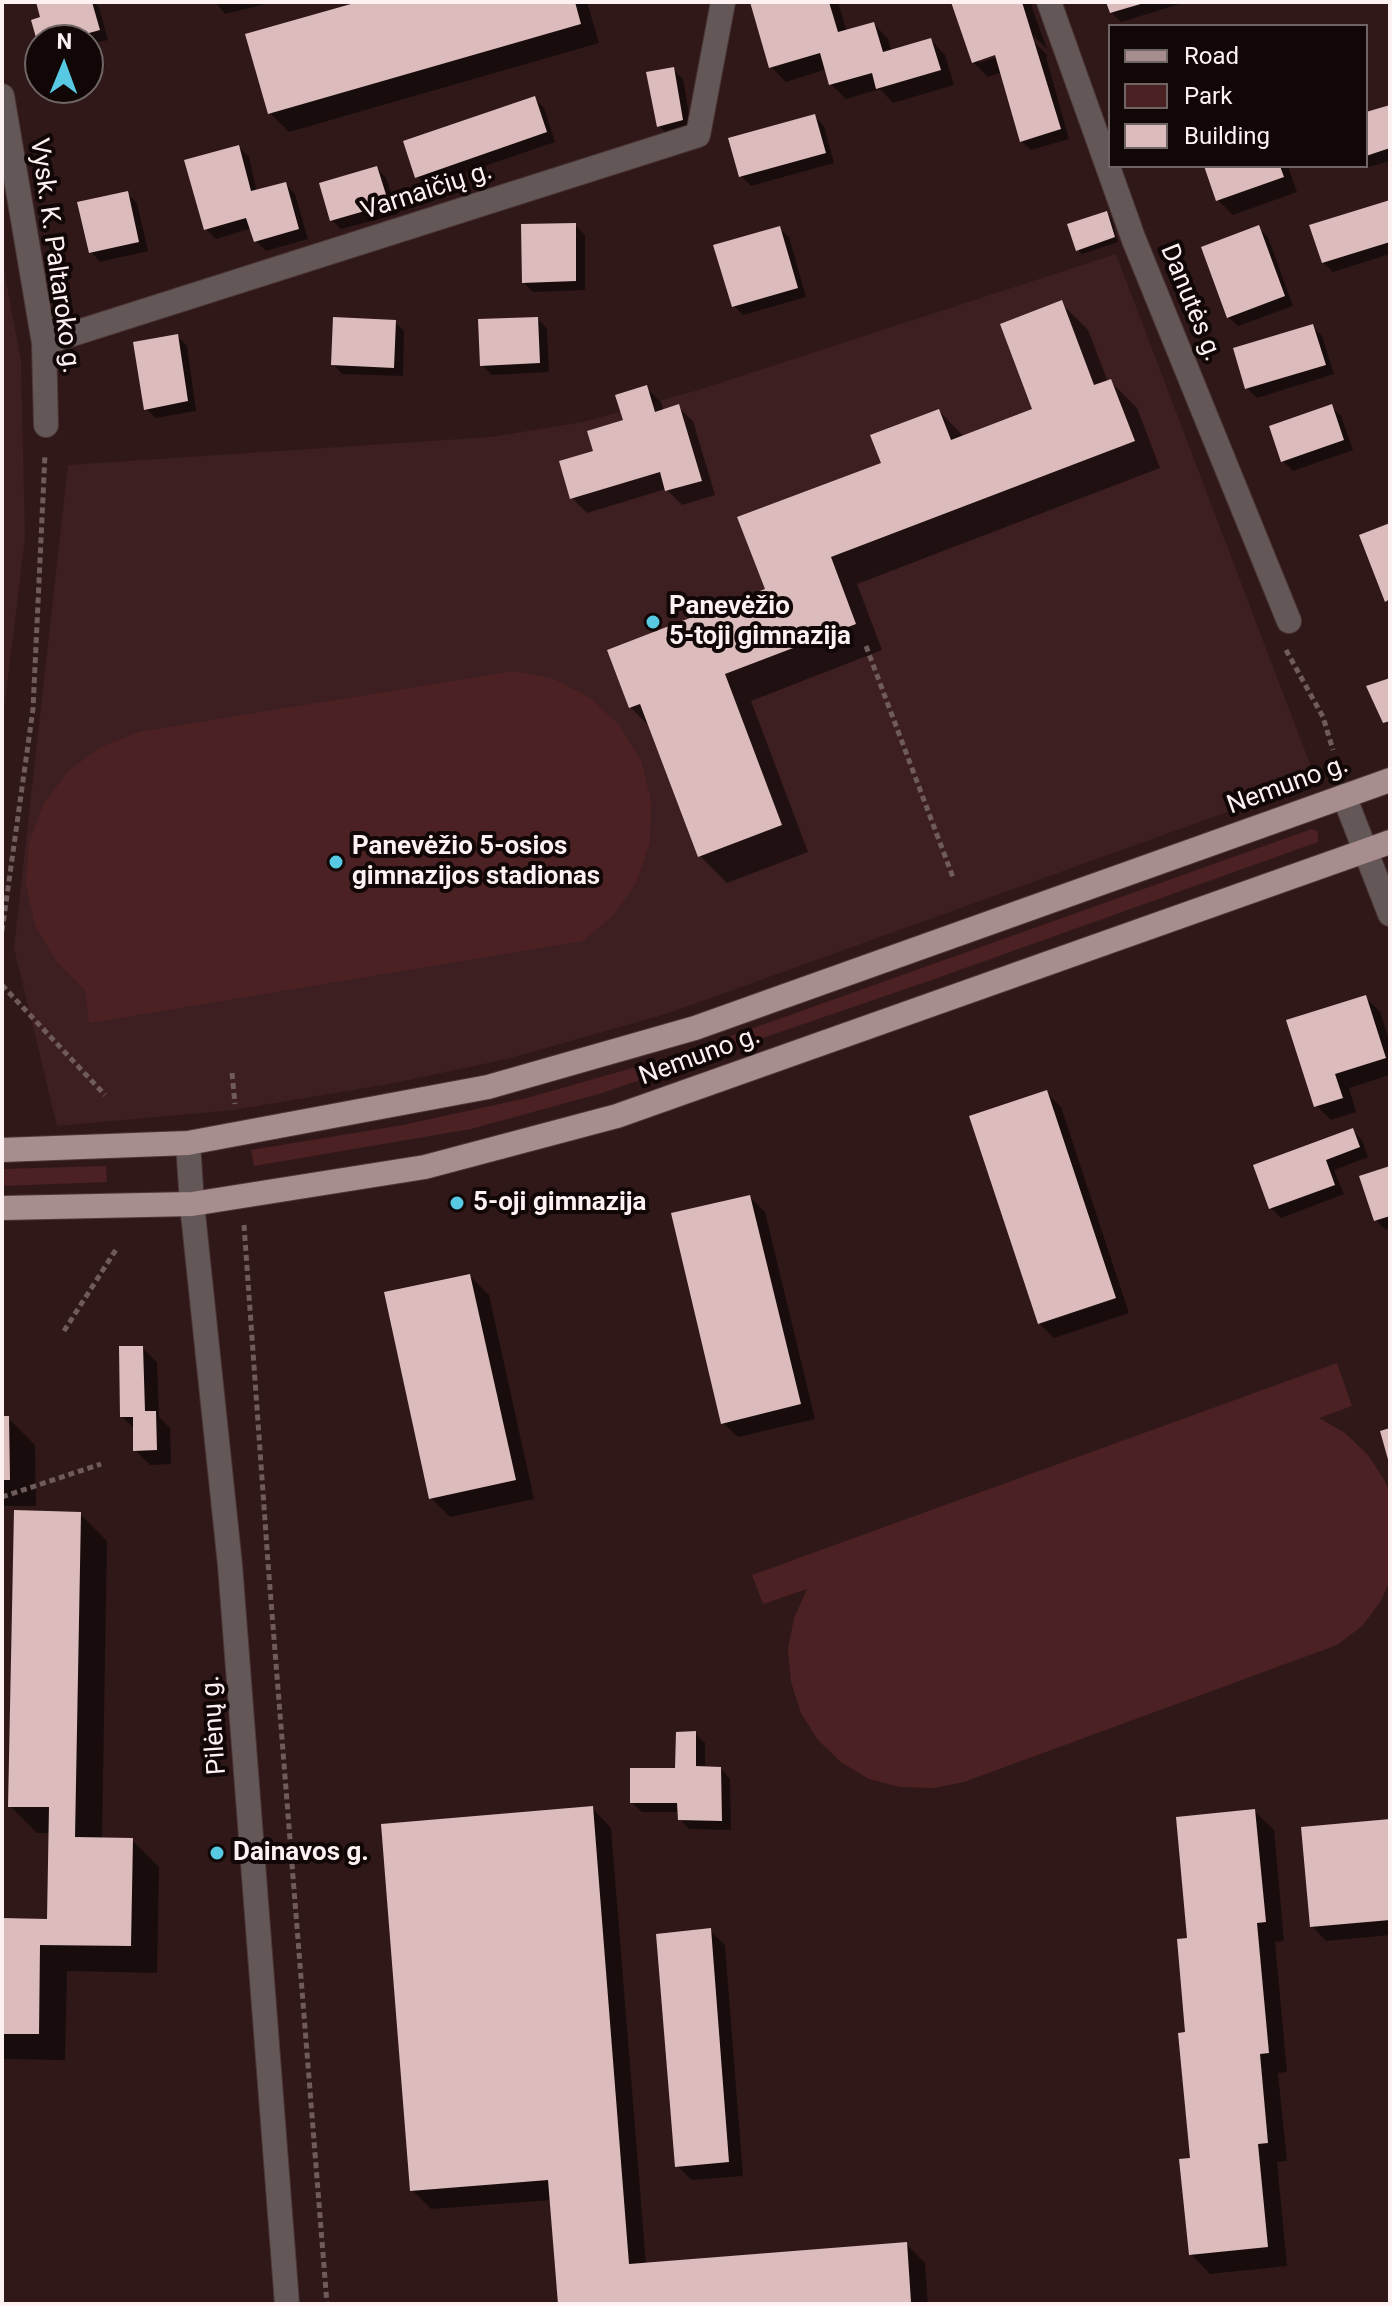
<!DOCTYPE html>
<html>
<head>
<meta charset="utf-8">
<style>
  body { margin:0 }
  #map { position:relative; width:1392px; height:2306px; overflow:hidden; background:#301819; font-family:Roboto,sans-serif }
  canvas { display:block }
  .frame { position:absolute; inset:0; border:4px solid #fef1f1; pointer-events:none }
  .legend { position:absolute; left:1108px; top:24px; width:260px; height:144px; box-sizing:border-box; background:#110707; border:2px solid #706565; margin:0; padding:10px 14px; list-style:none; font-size:24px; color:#fef1f1 }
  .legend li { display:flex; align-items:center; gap:16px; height:40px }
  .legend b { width:40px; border:2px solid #706565 }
  .north { position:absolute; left:24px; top:24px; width:80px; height:80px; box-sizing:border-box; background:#110707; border:2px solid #706565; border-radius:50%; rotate:1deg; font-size:22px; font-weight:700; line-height:32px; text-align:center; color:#fef1f1 }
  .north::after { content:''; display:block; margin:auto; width:28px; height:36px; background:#57c9e2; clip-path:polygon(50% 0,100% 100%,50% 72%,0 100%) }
</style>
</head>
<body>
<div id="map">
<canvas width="1392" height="2306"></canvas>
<div class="frame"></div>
<ul class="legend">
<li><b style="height:10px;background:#a88d8e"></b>Road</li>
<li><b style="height:22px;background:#4c2124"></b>Park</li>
<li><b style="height:22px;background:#dbbbbb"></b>Building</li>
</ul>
<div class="north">N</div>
</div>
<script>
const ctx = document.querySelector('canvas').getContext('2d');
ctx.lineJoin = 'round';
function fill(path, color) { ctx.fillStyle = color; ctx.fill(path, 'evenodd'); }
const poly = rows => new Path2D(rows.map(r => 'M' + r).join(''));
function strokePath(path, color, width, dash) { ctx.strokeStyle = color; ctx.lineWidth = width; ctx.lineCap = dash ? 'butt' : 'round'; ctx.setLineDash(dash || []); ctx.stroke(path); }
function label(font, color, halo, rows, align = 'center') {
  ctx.font = font + ' Roboto,sans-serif'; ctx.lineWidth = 8; ctx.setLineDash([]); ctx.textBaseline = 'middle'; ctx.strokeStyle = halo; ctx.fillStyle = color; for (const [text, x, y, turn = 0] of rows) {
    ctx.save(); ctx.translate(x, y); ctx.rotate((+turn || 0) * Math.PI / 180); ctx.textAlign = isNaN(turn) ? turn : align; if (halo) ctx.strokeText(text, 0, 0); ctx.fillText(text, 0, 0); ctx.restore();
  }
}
fill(poly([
  [1116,254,1316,780,669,1013,507,1059,389,1084,234,1110,57,1126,14,948,68,465,491,437,583,422,695,391],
  [2,259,21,362,25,538,2,726]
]), '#3d1f21');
fill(poly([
  [514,671,554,679,590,698,620,726,641,761,651,801,650,842,637,881,614,915,582,941,89,1023,85,990,56,961,35,925,26,885,29,843,43,805,68,771,101,747,139,732],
  [1312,829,1318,832,1318,842,926,982,602,1093,471,1129,254,1166,251,1150,403,1125,527,1098,675,1056],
  [106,1166,107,1182,2,1186,2,1169],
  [1337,1363,1352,1406,1319,1418,1345,1433,1368,1455,1385,1481,1390,1494,1390,1580,1381,1601,1362,1626,1337,1645,964,1782,933,1788,900,1787,869,1779,841,1762,818,1740,801,1713,791,1682,788,1649,794,1618,807,1589,763,1604,752,1575]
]), '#4c2124');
fill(poly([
  [38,2,94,2,99,7,108,40,98,42,105,66,88,71,88,40,40,40,40,43,34,22,42,19],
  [215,2,270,2,270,3,225,14],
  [365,2,587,2,599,43,289,132,270,113],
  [752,2,838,2,847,32,874,24,888,39,892,52,931,40,945,55,954,85,893,103,880,89,846,99,831,84,827,69,786,82,771,67],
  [953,2,1030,2,1047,49,1034,36,1034,42,1048,56,1046,57,1069,139,1031,150,1021,141,1002,72,988,77,973,62],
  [1004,50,1005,54,979,63,979,58],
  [1108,2,1186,2,1121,22,1111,12],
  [673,69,683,79,692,130,668,135,659,126],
  [534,98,544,108,555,142,426,186,417,176],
  [1390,107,1390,161,1365,168,1362,166,1366,166,1366,114],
  [814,116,824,126,834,163,751,186,741,176],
  [239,147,249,157,257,192,286,184,295,194,308,239,266,251,256,241,252,228,216,239,206,229],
  [1206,166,1288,166,1297,192,1233,215,1218,200],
  [377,168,386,178,398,214,341,229,332,220],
  [127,193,137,203,148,251,100,262,91,252],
  [1390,202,1390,254,1333,272,1323,262],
  [1106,213,1111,218,1118,242,1082,254,1078,250],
  [575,225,585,235,585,290,533,292,524,283],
  [779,228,789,237,806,297,743,315,734,306],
  [1258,228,1268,237,1293,306,1238,326,1228,317],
  [1061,303,1088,330,1108,382,1110,381,1137,408,1160,468,857,584,882,650,751,701,808,852,727,883,700,856,651,728,630,707,768,591,883,464,939,411,964,437,1035,410],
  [538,319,547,329,549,372,492,375,482,365],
  [395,322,404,331,403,376,342,374,333,364],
  [1312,326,1322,336,1334,374,1257,398,1247,388],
  [177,336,187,346,196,411,156,418,146,409],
  [646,388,661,402,664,411,678,407,693,421,715,495,682,505,666,489,587,513,572,498,595,453,625,421],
  [1331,406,1341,416,1353,450,1293,471,1283,461],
  [1365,997,1380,1012,1390,1043,1390,1075,1349,1088,1356,1112,1331,1120,1316,1105],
  [1046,1092,1061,1107,1129,1313,1054,1338,1039,1323],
  [1352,1130,1362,1140,1368,1157,1334,1170,1344,1194,1281,1218,1271,1208],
  [1390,1168,1390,1228,1385,1230,1376,1220],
  [750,1197,765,1212,815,1419,738,1437,723,1423],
  [470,1276,489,1295,534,1499,450,1517,431,1498],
  [142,1348,157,1362,159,1417,170,1428,171,1464,150,1465,135,1450,135,1429,122,1417],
  [2,1418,8,1418,35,1445,36,1506,2,1506],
  [80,1514,107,1541,102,1840,132,1840,159,1867,157,1973,67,1971,65,2060,2,2059,2,1920,49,1921,51,1833,37,1833,10,1806],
  [695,1733,705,1743,705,1768,721,1769,730,1779,731,1830,689,1829,680,1819,679,1812,642,1812,632,1803,677,1770],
  [592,1808,611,1828,646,2264,906,2244,925,2263,928,2304,560,2304,552,2200,431,2209,412,2190],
  [1254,1811,1274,1830,1284,1941,1275,1942,1287,2072,1278,2073,1287,2161,1277,2162,1287,2266,1210,2274,1191,2254,1192,2160,1187,2033,1190,1940],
  [1390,1821,1390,1935,1326,1941,1312,1926],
  [710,1931,725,1945,743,2176,692,2180,677,2166]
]), '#0007');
fill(poly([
  [36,2,92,2,100,30,89,33,96,56,88,59,88,40,40,40,39,48,31,20,40,17],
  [358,2,575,2,581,24,268,114,245,34],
  [750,2,829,2,838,32,874,22,883,52,931,38,941,70,876,89,872,73,829,85,820,53,769,68],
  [951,2,1022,2,1061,129,1020,142,995,55,972,63],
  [1106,2,1144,2,1144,3,1110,13],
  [674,67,683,120,657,127,646,72],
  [535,96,547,132,415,178,403,141],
  [1390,105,1390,148,1366,156,1366,112],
  [815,114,826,153,739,177,728,138],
  [239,145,251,191,286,182,299,229,254,242,246,218,204,230,184,160],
  [377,166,389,204,330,221,319,183],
  [1204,166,1280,166,1284,177,1216,201],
  [128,191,139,242,89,253,77,202],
  [1390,200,1390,242,1322,263,1309,225],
  [1107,211,1115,237,1076,251,1067,224],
  [576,223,576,281,522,283,521,224],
  [1259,225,1285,296,1227,318,1201,247],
  [780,226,798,288,732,307,713,245],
  [1062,300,1094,385,1111,379,1135,441,831,557,856,624,725,674,782,825,698,857,640,704,629,708,607,650,765,589,737,517,881,463,870,435,939,409,951,440,1032,409,1000,324],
  [333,317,396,320,394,368,331,365],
  [538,317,540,363,480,366,478,319],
  [1313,324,1326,365,1245,389,1233,348],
  [178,334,188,401,144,410,133,342],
  [647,385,655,412,679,404,702,481,665,491,660,472,570,499,559,461,593,451,587,431,623,420,615,395],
  [1332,404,1344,440,1281,462,1269,426],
  [1390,523,1390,599,1385,602,1359,535],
  [1390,678,1390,721,1383,723,1366,686],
  [1366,995,1386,1058,1335,1074,1343,1098,1314,1107,1286,1020],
  [1047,1090,1116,1298,1038,1324,969,1116],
  [1353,1128,1360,1147,1326,1160,1335,1185,1269,1209,1253,1165],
  [1390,1166,1390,1216,1374,1221,1359,1176],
  [750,1195,801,1404,721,1424,671,1213],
  [470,1274,516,1480,429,1499,384,1292],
  [119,1346,143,1346,145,1411,156,1411,157,1450,133,1451,133,1417,120,1417],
  [2,1416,9,1416,10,1480,2,1480],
  [1390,1428,1390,1463,1389,1463,1380,1431],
  [14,1510,81,1512,75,1837,133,1838,131,1946,40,1945,39,2034,2,2034,2,1918,47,1919,49,1807,8,1807],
  [696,1731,696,1766,721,1767,722,1821,678,1820,677,1803,630,1803,630,1768,675,1768,676,1732],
  [593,1806,629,2264,907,2242,911,2302,558,2304,548,2180,410,2191,381,1824],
  [1255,1809,1266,1922,1257,1923,1269,2053,1260,2054,1268,2143,1258,2144,1268,2247,1189,2255,1179,2159,1190,2158,1178,2033,1185,2032,1177,1939,1187,1938,1176,1817],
  [1390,1819,1390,1920,1310,1927,1301,1827],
  [711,1928,729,2162,675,2167,656,1934]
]), '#dbbbbb');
const minor = poly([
  [1049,2,1134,240,1289,621],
  [2,96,44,343,46,425],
  [44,343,698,135,723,2],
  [1344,796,1390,914],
  [188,1143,192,1204,230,1565,287,2304]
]);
const major = poly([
  [2,1150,188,1143,488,1087,695,1028,1390,780],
  [2,1208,192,1204,425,1167,617,1116,1390,842]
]);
strokePath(minor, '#4d3637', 26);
strokePath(major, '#4d3637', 26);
strokePath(poly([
  [866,646,954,880],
  [1286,650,1323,717,1333,750],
  [2,931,33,709,45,454],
  [2,985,105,1095],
  [232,1073,235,1104],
  [244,1225,268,1563,327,2304],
  [64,1331,117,1248],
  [2,1497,101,1464]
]), '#6f5b5b', 5, [6, 4]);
strokePath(minor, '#635757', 24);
strokePath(major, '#a88d8e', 24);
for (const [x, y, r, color] of [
  [653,622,8,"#57c9e2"],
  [336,862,8,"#57c9e2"],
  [457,1203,8,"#57c9e2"],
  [217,1853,8,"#57c9e2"]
]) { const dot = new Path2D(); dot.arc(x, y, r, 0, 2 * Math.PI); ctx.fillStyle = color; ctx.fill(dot); strokePath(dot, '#110707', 3); }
label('26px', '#fef1f1', '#110707', [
  ["Varnaičių g.",427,192,-18],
  ["Vysk. K. Paltaroko g.",54,256,82],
  ["Danutės g.",1190,303,68],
  ["Nemuno g.",1288,786,-20],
  ["Nemuno g.",700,1057,-20],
  ["Pilėnų g.",215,1725,-94]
]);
label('bold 26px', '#fef1f1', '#110707', [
  ["Panevėžio",669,607],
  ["5-toji gimnazija",669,637],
  ["Panevėžio 5-osios",352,847],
  ["gimnazijos stadionas",352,877],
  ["5-oji gimnazija",473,1203],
  ["Dainavos g.",233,1853]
], 'left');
</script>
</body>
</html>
